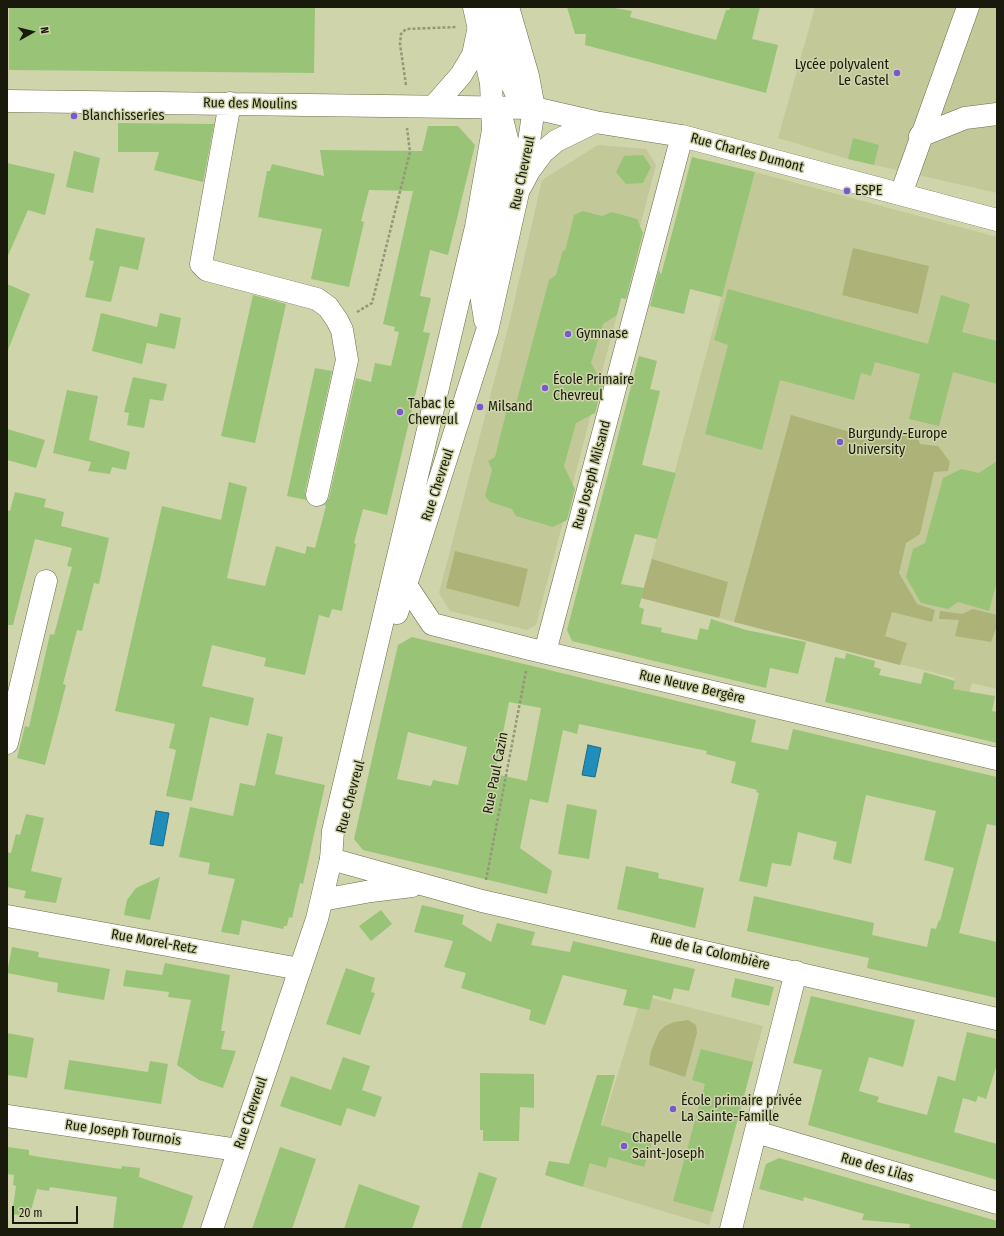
<!DOCTYPE html>
<html>
<head>
<meta charset="utf-8">
<style>
  body { margin:0 }
  #map { position:relative; width:1004px; height:1236px; overflow:hidden; background:#cfd4ab; font-family:"Fira Sans Condensed",sans-serif }
  canvas { display:block }
  .frame { position:absolute; inset:0; border:8px solid #191a0b; pointer-events:none }
  .north { position:absolute; left:12px; top:12px; width:40px; height:40px; -webkit-text-stroke:3px #cfd4ab; paint-order:stroke; rotate:82deg; font-size:11px; font-weight:700; line-height:16px; text-align:center; color:#191a0b }
  .north::after { content:''; display:block; margin:auto; width:14px; height:18px; background:#191a0b; clip-path:polygon(50% 0,100% 100%,50% 72%,0 100%) }
  .scale { position:absolute; left:12px; top:1206px; width:66px; height:18px; box-sizing:border-box; border:2px solid #191a0b; border-top:0; padding-left:5px; font-size:12px; line-height:14px; white-space:nowrap; color:#191a0b; -webkit-text-stroke:3px #cfd4ab; paint-order:stroke }
</style>
</head>
<body>
<div id="map">
<canvas width="1004" height="1236"></canvas>
<div class="frame"></div>
<div class="north">N</div>
<div class="scale">20 m</div>
</div>
<script>
const ctx = document.querySelector('canvas').getContext('2d');
ctx.lineJoin = 'round';
function fill(path, color) { ctx.fillStyle = color; ctx.fill(path, 'evenodd'); }
const poly = rows => new Path2D(rows.map(r => 'M' + r).join(''));
function strokePath(path, color, width, dash) { ctx.strokeStyle = color; ctx.lineWidth = width; ctx.lineCap = dash ? 'butt' : 'round'; ctx.setLineDash(dash || []); ctx.stroke(path); }
function label(font, color, halo, rows, align = 'center') {
  ctx.font = font + ' "Fira Sans Condensed",sans-serif'; ctx.lineWidth = 3; ctx.setLineDash([]); ctx.textBaseline = 'middle'; ctx.strokeStyle = halo; ctx.fillStyle = color; for (const [text, x, y, turn = 0] of rows) {
    ctx.save(); ctx.translate(x, y); ctx.rotate((+turn || 0) * Math.PI / 180); ctx.textAlign = isNaN(turn) ? turn : align; if (halo) ctx.strokeText(text, 0, 0); ctx.fillText(text, 0, 0); ctx.restore();
  }
}
fill(poly([
  [815,7,997,7,997,193,848,159,778,138],
  [598,145,646,149,656,165,536,625,527,630,450,611,439,593,510,320,542,180],
  [755,172,997,237,997,689,972,683,958,734,949,701,955,678,641,598],
  [652,998,763,1026,709,1225,583,1187,638,1008]
]), '#c3c898');
fill(poly([
  [853,248,929,266,918,314,842,295],
  [791,415,871,438,887,431,917,434,920,444,938,446,950,462,948,471,934,472,920,534,906,543,899,573,917,604,935,610,932,622,892,612,885,636,907,643,900,665,734,622],
  [455,551,528,569,519,607,446,588],
  [652,559,728,582,719,618,641,598],
  [973,609,997,615,997,626,991,642,955,636,959,620,939,619,940,611,962,614],
  [688,1020,696,1025,697,1033,685,1077,649,1065,651,1051,659,1032,665,1026,674,1022]
]), '#adb279');
const water = poly([
  [588,745,601,748,595,777,582,775,588,745],
  [156,811,169,813,163,846,150,844,156,811]
]);
fill(water, '#218dbb');
strokePath(water, '#1f6a86', 1);
fill(poly([
  [9,7,315,7,314,73,9,70],
  [567,7,608,7,632,11,630,17,716,40,726,10,729,10,731,7,760,7,752,39,778,45,766,93,585,45,586,34,575,34],
  [118,123,214,124,203,182,154,170,159,152,118,152],
  [428,126,458,126,475,145,448,255,430,250,420,296,431,298,423,332,430,333,387,515,363,509,354,543,356,544,342,611,332,609,329,618,319,615,305,675,264,666,266,658,212,645,202,686,254,698,248,726,210,717,192,801,166,796,176,750,169,748,175,724,115,711,162,506,221,520,229,482,247,487,227,578,265,586,276,546,305,554,307,546,315,548,326,506,324,505,329,498,356,378,371,382,375,363,391,366,399,332,394,331,395,327,383,324,413,191,369,190,361,221,364,222,349,287,311,279,322,229,258,217,267,171,270,171,272,164,324,176,320,150,422,151],
  [853,138,879,145,874,165,848,159],
  [74,151,100,158,93,193,66,187],
  [643,155,651,167,643,183,626,184,616,172,624,156],
  [692,157,755,172,722,297,690,289,684,314,650,306,659,270,661,275],
  [7,163,55,174,45,215,28,210,7,258],
  [583,211,602,216,612,212,637,219,643,233,626,299,621,298,617,315,603,324,591,363,603,385,595,413,576,423,564,466,575,489,567,520,553,527,516,516,512,509,490,502,485,496,492,470,488,461,495,457,507,409,514,411,549,280,556,275,563,250,565,251,574,215],
  [96,228,145,238,138,270,120,266,111,302,85,297,94,261,89,260],
  [7,284,30,294,8,350,7,350],
  [728,289,928,344,941,295,970,304,962,332,997,341,997,384,953,372,939,426,909,419,920,374,875,362,871,376,861,373,854,400,780,380,762,450,705,434,728,345,714,340],
  [253,295,286,304,255,443,221,436],
  [101,313,157,327,160,313,181,318,175,349,147,343,142,364,92,351],
  [639,356,657,361,650,389,660,391,642,465,676,473,657,539,635,534,621,584,644,588,639,607,644,609,641,624,662,628,661,632,697,640,700,628,708,630,711,619,746,630,806,642,798,674,770,668,766,688,572,641,567,630],
  [315,368,332,371,305,492,306,500,287,496],
  [133,377,167,384,163,401,150,399,144,428,127,425,129,413,124,412],
  [67,390,98,396,89,440,130,452,126,470,112,467,110,474,88,471,91,462,53,453],
  [7,429,45,440,36,468,7,460],
  [997,461,997,581,989,611,958,602,948,609,921,603,906,577,913,549,925,543,943,478,961,469,979,473],
  [15,492,46,499,44,507,64,512,61,526,109,538,99,584,94,583,82,631,77,630,63,684,66,685,45,765,17,758,25,726,29,727,50,634,54,635,72,567,67,566,72,548,35,539,13,625,7,625,7,510,10,511],
  [412,637,756,720,751,742,788,750,793,729,997,777,997,826,987,824,959,933,997,942,997,998,867,968,869,958,747,931,754,896,874,923,872,935,927,947,931,928,936,929,939,920,940,921,954,868,924,860,936,811,866,795,851,864,833,859,837,842,798,832,791,866,772,863,767,887,739,881,759,793,756,792,757,790,731,783,736,762,706,754,707,751,579,724,577,734,563,730,548,803,530,799,520,848,552,871,547,894,363,850,354,839,381,719,398,645],
  [509,702,541,708,527,781,495,774],
  [408,732,467,747,458,785,433,780,431,786,397,779],
  [846,653,875,661,874,667,881,669,879,675,921,684,924,672,955,681,953,689,995,696,992,711,997,712,997,743,825,702,835,657,845,659],
  [267,733,283,737,275,774,325,785,303,884,300,883,292,918,289,917,287,926,284,926,283,929,242,920,239,935,221,932,235,879,208,874,210,863,179,857,190,807,233,816,240,783,255,786],
  [567,804,597,810,589,859,558,854],
  [26,814,44,818,31,871,62,878,56,903,24,898,26,891,7,887,7,852,11,853,16,834,20,835],
  [626,866,659,873,658,878,704,888,695,928,617,909],
  [160,877,150,920,124,915,127,900,136,888],
  [422,905,464,915,462,924,491,942,497,923,535,932,531,945,570,952,573,941,695,969,689,991,674,988,671,1000,653,995,649,1010,623,1005,627,990,563,975,545,1025,529,1020,531,1010,461,988,466,973,444,967,453,941,414,932],
  [381,910,392,924,371,941,359,926],
  [12,947,39,952,38,957,110,969,104,1000,57,992,58,983,7,973],
  [165,963,230,975,221,1031,225,1031,221,1049,236,1051,223,1088,199,1080,177,1065,191,1000,168,997,169,992,123,986,126,970,162,975],
  [346,968,375,978,371,992,375,993,360,1035,326,1024],
  [735,978,774,987,769,1006,731,997],
  [811,996,915,1020,903,1067,869,1057,859,1091,879,1097,877,1102,927,1115,938,1076,955,1081,967,1032,997,1039,997,1064,986,1099,978,1096,976,1102,963,1098,954,1132,997,1144,997,1180,808,1125,822,1070,793,1063],
  [7,1033,34,1038,27,1078,7,1075],
  [701,1049,753,1062,713,1212,673,1201,705,1084,692,1080],
  [343,1057,370,1066,362,1090,382,1097,375,1117,347,1108,341,1126,280,1106,291,1076,331,1090],
  [69,1060,148,1072,150,1061,168,1064,161,1104,64,1089],
  [480,1073,534,1074,534,1108,520,1107,519,1141,483,1141,483,1130,480,1130],
  [597,1075,615,1075,601,1125,653,1140,644,1167,609,1157,606,1168,590,1163,583,1187,545,1175,549,1161,569,1164],
  [7,1147,29,1150,29,1155,40,1157,121,1169,122,1166,140,1168,139,1177,193,1196,182,1229,113,1229,117,1197,50,1187,49,1191,37,1189,29,1217,12,1214,16,1186,13,1185,14,1175,7,1174],
  [280,1147,316,1159,292,1229,252,1229],
  [779,1158,997,1221,997,1229,909,1229,910,1224,862,1220,864,1214,804,1197,803,1201,759,1189,766,1164],
  [479,1172,497,1178,480,1229,461,1229],
  [359,1184,420,1206,412,1229,344,1229]
]), '#99c477');
const minor = poly([
  [7,101,534,108,595,122,682,136,997,220],
  [230,103,201,264,207,270,317,299,328,307,337,320,342,330,347,360,317,495],
  [434,106,461,75,473,55,479,26],
  [920,136,965,118,997,114],
  [521,186,529,171,543,152,556,141,595,122],
  [901,194,968,7],
  [406,585,432,624,530,649,997,759],
  [545,652,682,136],
  [7,743,46,581],
  [331,859,482,901,997,1019],
  [322,900,371,891,412,886],
  [7,916,300,969],
  [7,1116,238,1150],
  [756,1132,997,1203],
  [731,1229,796,972]
]);
const major = poly([
  [490,7,510,80,518,97,534,108],
  [485,320,480,288,510,151,503,123,494,110],
  [397,613,487,331,528,148,534,108,528,76,508,7],
  [212,1229,317,919,331,859,333,831,476,227,493,130,491,83,474,7]
]);
strokePath(minor, '#6b6e49', 23);
strokePath(major, '#6b6e49', 23);
strokePath(poly([
  [406,85,400,44,401,34,406,29,457,27],
  [357,312,372,303,410,152,407,128],
  [486,880,526,671]
]), '#949877', 2.5, [3, 2]);
strokePath(minor, '#fff', 22);
strokePath(major, '#fff', 22);
for (const [x, y, r, color] of [
  [897,73,4,"#7a58d2"],
  [74,116,4,"#7a58d2"],
  [847,191,4,"#7a58d2"],
  [568,334,4,"#7a58d2"],
  [545,388,4,"#7a58d2"],
  [480,407,4,"#7a58d2"],
  [400,412,4,"#7a58d2"],
  [840,442,4,"#7a58d2"],
  [673,1109,4,"#7a58d2"],
  [624,1146,4,"#7a58d2"]
]) { const dot = new Path2D(); dot.arc(x, y, r, 0, 2 * Math.PI); ctx.fillStyle = color; ctx.fill(dot); strokePath(dot, '#cfd4ab', 1.5); }
label('14px', '#191a0b', '#cfd4ab', [
  ["Lycée polyvalent",889,65,"right"],
  ["Le Castel",889,81,"right"],
  ["Blanchisseries",82,116],
  ["ESPE",855,191],
  ["Gymnase",576,334],
  ["École Primaire",553,380],
  ["Chevreul",553,396],
  ["Tabac le",408,404],
  ["Chevreul",408,420],
  ["Milsand",488,407],
  ["Burgundy-Europe",848,434],
  ["University",848,450],
  ["École primaire privée",681,1101],
  ["La Sainte-Famille",681,1117],
  ["Chapelle",632,1138],
  ["Saint-Joseph",632,1154]
], 'left');
label('14px', '#191a0b', '#cfd4ab', [
  ["Rue des Moulins",250,104,1],
  ["Rue Charles Dumont",747,153,15],
  ["Rue Chevreul",523,173,-78],
  ["Rue Joseph Milsand",592,475,-75],
  ["Rue Chevreul",438,485,-72],
  ["Rue Neuve Bergère",692,687,13],
  ["Rue Paul Cazin",496,773,-79],
  ["Rue Chevreul",351,797,-75],
  ["Rue Morel-Retz",154,942,10],
  ["Rue de la Colombière",710,952,13],
  ["Rue Chevreul",251,1113,-71],
  ["Rue Joseph Tournois",123,1133,8],
  ["Rue des Lilas",877,1168,16]
]);
</script>
</body>
</html>
